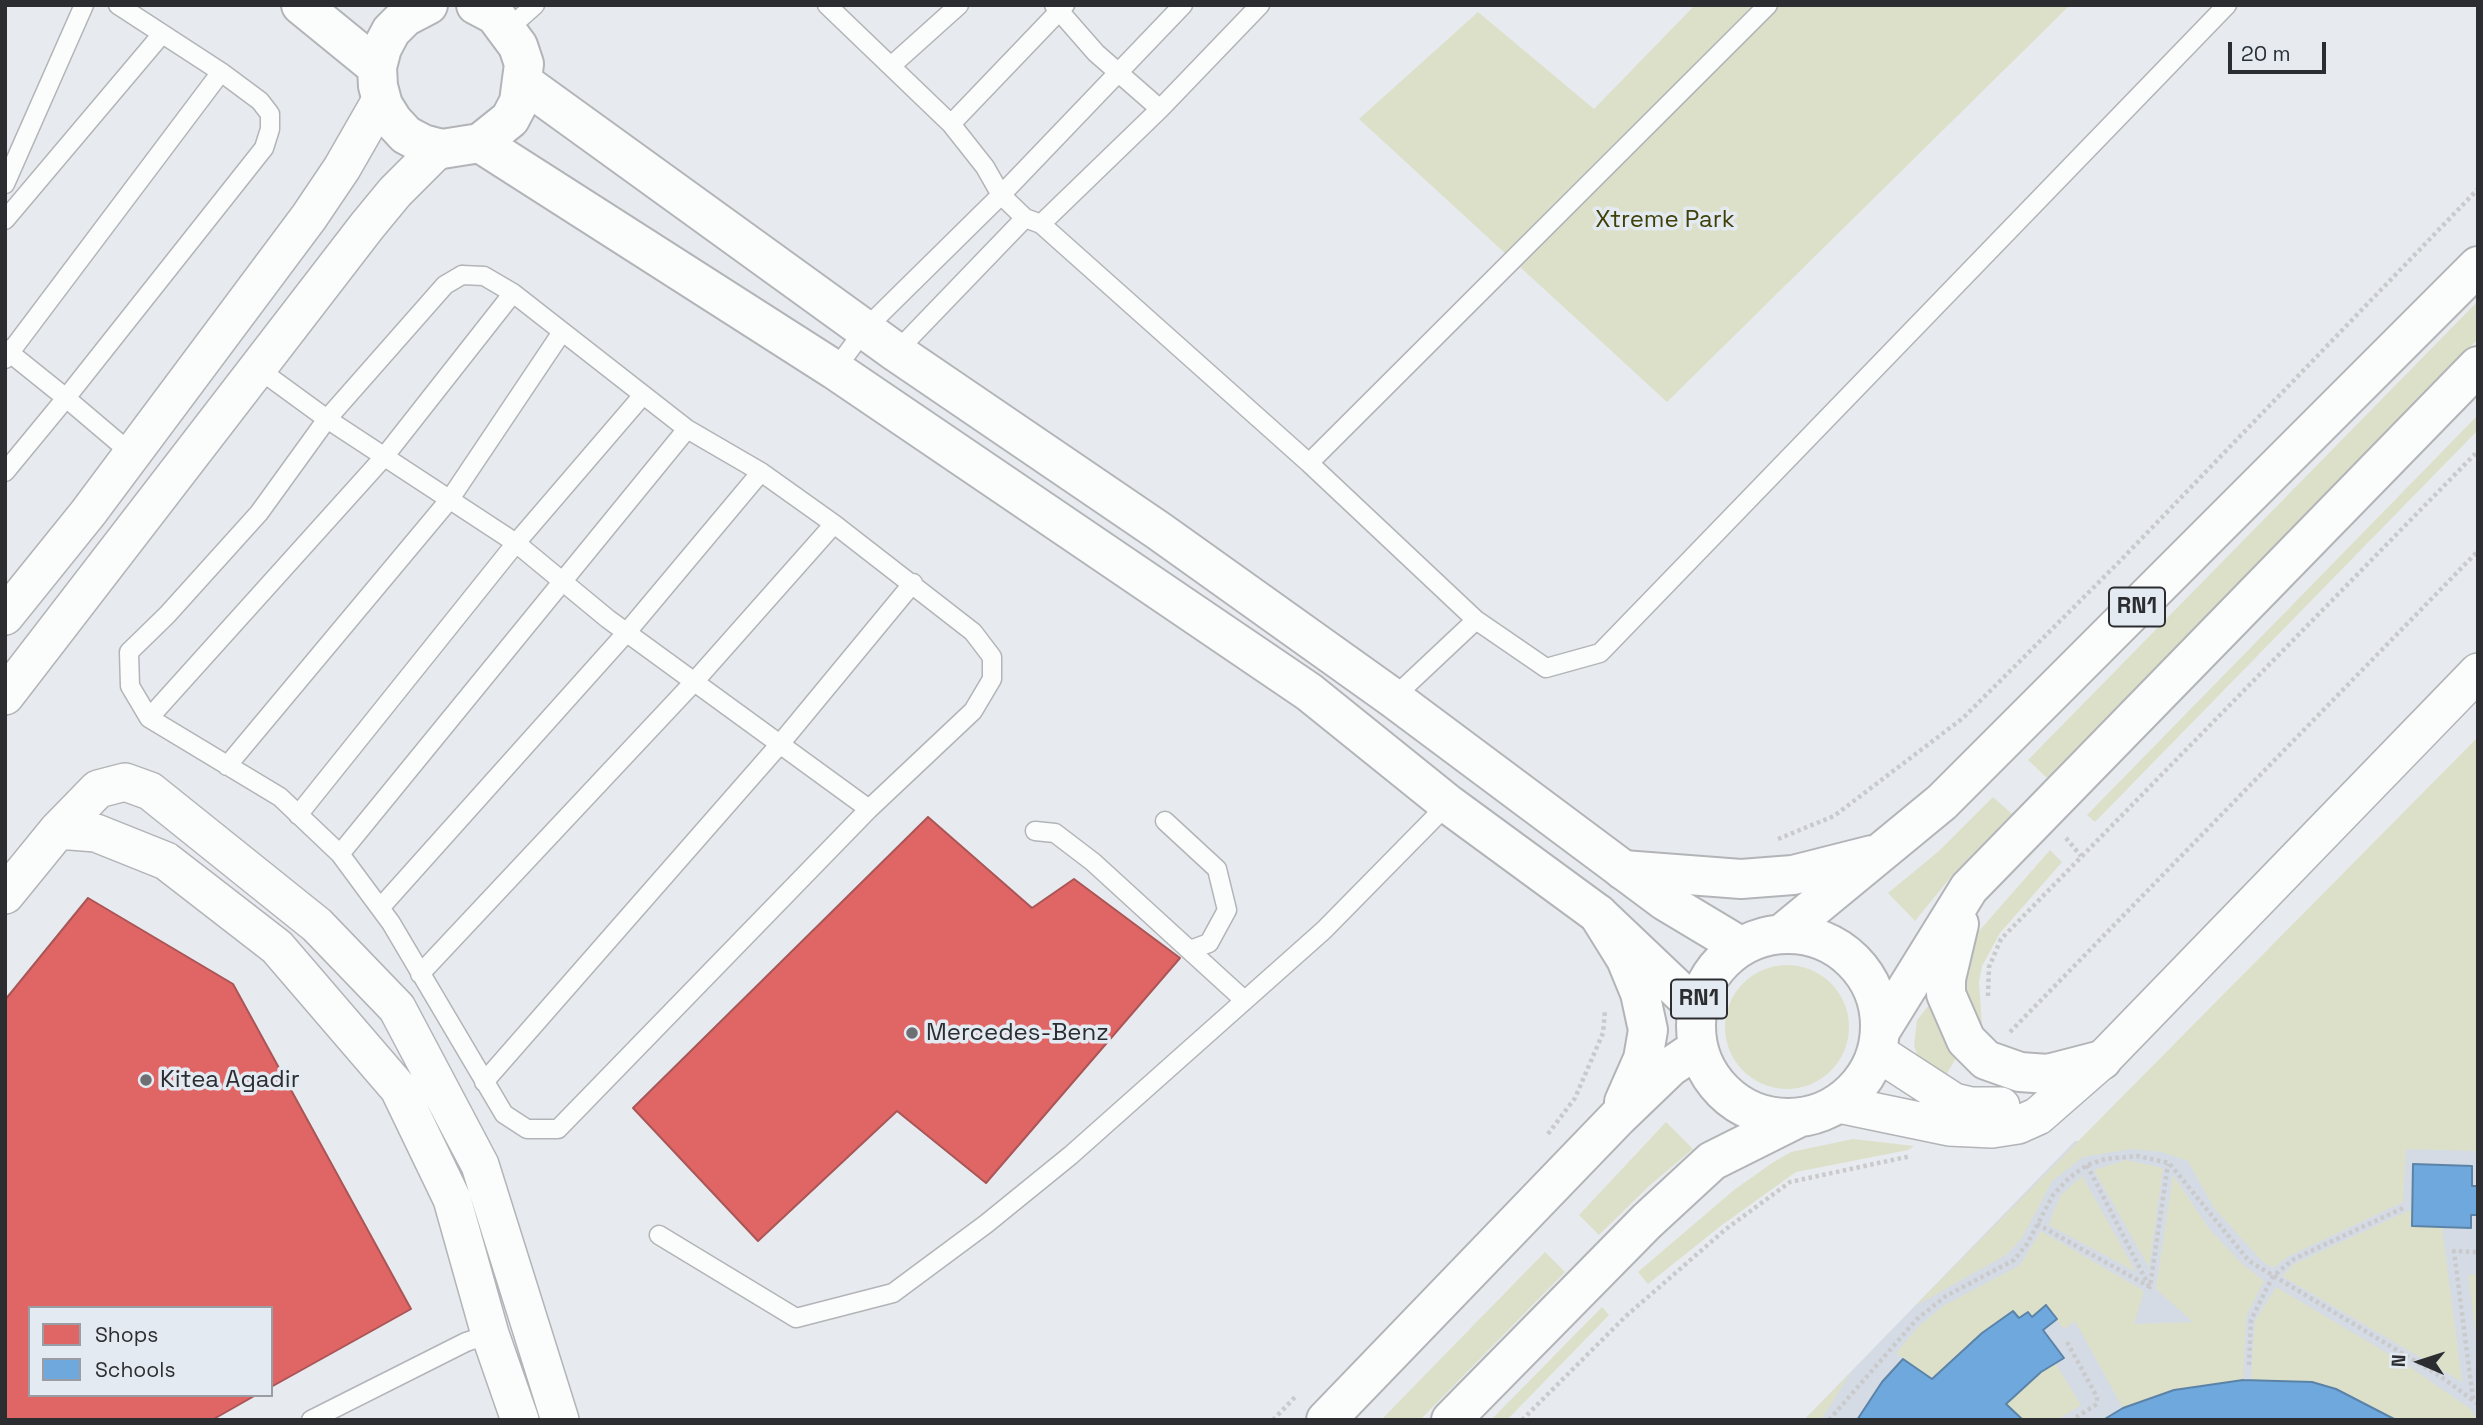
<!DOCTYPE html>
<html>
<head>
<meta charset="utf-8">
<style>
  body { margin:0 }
  #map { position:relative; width:2483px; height:1425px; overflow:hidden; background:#e7eaee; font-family:"Space Grotesk",sans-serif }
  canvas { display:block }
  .frame { position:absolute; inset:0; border:7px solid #2b2d30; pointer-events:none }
  .legend { position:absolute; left:28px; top:1306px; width:245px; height:91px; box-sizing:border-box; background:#e4eaf1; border:2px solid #9a9ea4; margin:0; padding:9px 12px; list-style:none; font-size:21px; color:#2b2d30 }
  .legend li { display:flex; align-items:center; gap:14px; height:35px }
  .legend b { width:35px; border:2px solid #9a9ea4 }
  .north { position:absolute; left:2385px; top:1327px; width:70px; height:70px; -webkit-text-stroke:5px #e4eaf1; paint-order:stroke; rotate:273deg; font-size:19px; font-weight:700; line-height:28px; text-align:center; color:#2b2d30 }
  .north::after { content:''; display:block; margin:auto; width:24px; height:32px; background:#2b2d30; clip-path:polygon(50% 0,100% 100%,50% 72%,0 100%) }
  .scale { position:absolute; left:2228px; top:42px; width:98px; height:32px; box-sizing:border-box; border:4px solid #2b2d30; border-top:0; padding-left:9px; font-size:21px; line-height:24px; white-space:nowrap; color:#2b2d30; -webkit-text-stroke:5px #e4eaf1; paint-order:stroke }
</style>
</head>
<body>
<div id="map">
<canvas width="2483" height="1425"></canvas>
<div class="frame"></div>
<ul class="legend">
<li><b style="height:19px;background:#e06666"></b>Shops</li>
<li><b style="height:19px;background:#6fa8dc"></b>Schools</li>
</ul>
<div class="north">N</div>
<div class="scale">20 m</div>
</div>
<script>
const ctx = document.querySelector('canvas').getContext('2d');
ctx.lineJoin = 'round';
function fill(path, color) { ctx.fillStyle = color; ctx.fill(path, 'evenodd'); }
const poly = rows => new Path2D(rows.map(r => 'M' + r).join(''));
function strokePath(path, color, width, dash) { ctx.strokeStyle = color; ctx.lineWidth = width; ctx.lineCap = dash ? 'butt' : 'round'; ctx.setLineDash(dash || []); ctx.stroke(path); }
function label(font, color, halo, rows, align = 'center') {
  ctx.font = font + ' "Space Grotesk",sans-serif'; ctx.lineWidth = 7; ctx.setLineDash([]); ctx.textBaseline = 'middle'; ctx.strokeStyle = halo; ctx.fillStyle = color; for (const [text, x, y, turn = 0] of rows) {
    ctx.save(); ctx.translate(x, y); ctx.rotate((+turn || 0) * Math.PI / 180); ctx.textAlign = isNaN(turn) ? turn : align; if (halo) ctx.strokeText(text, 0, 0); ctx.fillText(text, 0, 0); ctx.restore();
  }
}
fill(poly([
  [2478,1128,2478,1420,1804,1420,2075,1141]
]), '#d4dbe4');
fill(poly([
  [1695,5,2070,5,1667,402,1359,119,1478,12,1594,109],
  [2478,301,2478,339,2047,778,2028,760],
  [2478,415,2478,430,2095,822,2087,815],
  [2478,737,2478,1151,2406,1149,2403,1202,2289,1256,2273,1268,2262,1261,2214,1208,2188,1161,2162,1152,2131,1149,2083,1157,2052,1181,2022,1238,2006,1255,1915,1306],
  [1993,797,2012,814,1955,872,1915,921,1888,893,1939,851],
  [2050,850,2062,862,2000,933,1982,966,1979,982,1983,1039,1967,1021,1960,971,1968,949,1979,931],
  '1725 1027a62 62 0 1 1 124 0a62 62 0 1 1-124 0Z',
  [1934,999,1959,1053,1943,1080,1919,1059,1914,1046,1917,1020],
  [1666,1122,1693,1149,1649,1186,1599,1235,1579,1215],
  [1853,1139,1914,1146,1908,1150,1796,1172,1722,1225,1648,1284,1638,1272,1734,1190,1772,1163,1791,1152],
  [2126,1160,2163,1168,2149,1267,2094,1170],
  [2173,1175,2210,1230,2242,1264,2264,1281,2246,1316,2243,1380,2174,1390,2123,1408,2075,1321,2064,1329,2046,1305,2032,1317,2028,1312,2019,1318,2013,1311,1982,1333,1932,1379,1896,1353,1920,1325,1943,1306,2020,1265,2041,1231,2144,1291,2134,1324,2193,1322,2156,1289],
  [2082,1176,2136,1272,2049,1225,2060,1196],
  [2412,1209,2412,1226,2442,1227,2462,1382,2282,1276,2294,1264],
  [1545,1252,1565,1272,1420,1420,1381,1420],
  [2468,1275,2478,1275,2478,1348],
  [2276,1287,2407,1365,2469,1408,2478,1420,2396,1420,2336,1389,2312,1382,2251,1380,2255,1321],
  [1602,1307,1609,1315,1507,1420,1491,1420],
  [2055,1363,2081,1405,2057,1420,2023,1420,2006,1404,2041,1372],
  [1851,1372,1821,1420,1804,1420]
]), '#dde0c9');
const shops = poly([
  [928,817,1032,908,1074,879,1180,958,986,1183,897,1111,758,1241,633,1108,928,817],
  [88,898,233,984,411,1309,271,1387,271,1308,30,1308,30,1395,256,1395,212,1420,5,1420,5,1000,88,898]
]);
fill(shops, '#e06666');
strokePath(shops, '#aa5556', 2);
const schools = poly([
  [2413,1164,2472,1166,2472,1186,2478,1186,2478,1215,2471,1215,2471,1228,2412,1226,2413,1164],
  [2046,1305,2057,1319,2043,1330,2064,1358,2041,1372,2006,1404,2023,1420,1857,1420,1882,1382,1903,1359,1932,1379,1982,1333,2013,1311,2019,1318,2028,1312,2032,1317,2046,1305],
  [2243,1380,2312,1382,2336,1389,2396,1420,2103,1420,2123,1408,2174,1390,2243,1380]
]);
fill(schools, '#6fa8dc');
strokePath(schools, '#5b83a8', 2);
const service = poly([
  [827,5,951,124,985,167,1001,195,1025,218],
  [1054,5,1096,53,1160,109],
  [508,29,535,5],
  [891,66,959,5],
  [951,124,1065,5],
  [5,184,84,5],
  [5,220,162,34],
  [1041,224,1160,109,1260,5],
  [462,275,484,276,513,293,687,429,761,472,834,524,973,632,992,657,992,679,973,711,869,809,558,1129,527,1129,504,1114,391,923,340,854,280,797,149,718,130,686,129,652,167,615,259,513,327,419,445,285,462,275],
  [5,349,66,398,264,148,270,129,270,114,260,101,221,72,118,5],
  [896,352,1025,218,1041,224,1309,463,1476,620,1393,698],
  [5,359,221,72],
  [257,368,327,419,516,543,608,619,869,809],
  [835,370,865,329,1001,195,1183,5],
  [1309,463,1768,5],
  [5,472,66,398,132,454],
  [1476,620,1546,668,1600,653,2227,5],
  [149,718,384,457,513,293],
  [227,766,450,499,562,332],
  [298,815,516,543,643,395],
  [1165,821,1217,869,1227,910,1209,943,1190,950],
  [1035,831,1055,833,1093,862,1243,999],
  [340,854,687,429],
  [380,908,627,632,761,472],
  [420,974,694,682,834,524],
  [484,1082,780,744,913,583],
  [659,1235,796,1318,893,1293,986,1224,1071,1155,1324,930,1448,804],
  [311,1420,466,1342,490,1334]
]);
const minor = poly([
  [5,616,88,513,309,217,342,168,381,100],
  [5,696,367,226,395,192,439,148],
  [58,830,96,833,166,861,277,947,399,1089,452,1199,490,1334,520,1420],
  [5,895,58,830,98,789,125,782,150,791,317,925,397,1008,480,1165,560,1420],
  [1877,1052,1954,1102,1971,1106,2001,1106],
  [1838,1104,1949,1127,1992,1129,2018,1125,2038,1116,2102,1060,2478,672]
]);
const tertiary = poly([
  [301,5,377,67],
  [428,5,405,17,391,31,382,48,377,67,378,86,383,105,393,121,406,135,423,144,442,149,480,143,510,119,519,102,524,64,518,46,495,15,476,5],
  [524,83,896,352,1159,531,1393,698,1665,901,1740,946],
  [480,143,835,370,1309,692,1448,804,1598,914,1697,1008]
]);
const trunk = poly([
  [1623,870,1741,879,1793,875,1872,855],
  [1598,914,1626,959,1640,993,1648,1030,1643,1059,1624,1102],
  [1959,924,1946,979,1946,994,1966,1040,1986,1060,2020,1072,2048,1074,2102,1060],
  [1783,933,1942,802,2478,266],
  '1696 1026a92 92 0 1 1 184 0a92 92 0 1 1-184 0Z',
  [1881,1030,1969,888,2478,366],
  [1326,1420,1618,1117,1670,1067,1698,1048],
  [1451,1420,1647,1221,1712,1161,1798,1118]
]);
strokePath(service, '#b2b4b7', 21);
strokePath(minor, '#b2b4b7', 40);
strokePath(tertiary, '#b2b4b7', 42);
strokePath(trunk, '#b2b4b7', 42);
strokePath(poly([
  [2066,838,2081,856],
  [1778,839,1834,816,1963,718,2118,563,2478,189],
  [1988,996,1989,967,2001,939,2478,451],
  [2010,1032,2478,551],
  [1548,1134,1575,1098,1603,1033,1605,1011],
  [2087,1165,2149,1286],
  [2037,1224,2150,1287,2168,1164],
  [2067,1342,2097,1397,2097,1404,2072,1420],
  [2249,1365,2251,1320,2273,1276,2294,1259,2405,1207],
  [2473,1399,2454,1251,2478,1252],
  [1273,1420,1297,1395],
  [1522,1420,1626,1316,1726,1229,1790,1182,1911,1156],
  [1829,1420,1917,1319,1946,1296,2014,1260,2027,1244,2053,1195,2069,1178,2087,1165,2105,1159,2138,1156,2169,1163,2249,1261,2440,1376,2478,1404]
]), '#cacacc', 4.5, [3.5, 3.5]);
strokePath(service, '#fbfcfc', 18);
strokePath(minor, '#fbfcfc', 37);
strokePath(tertiary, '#fbfcfc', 38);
strokePath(trunk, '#fbfcfc', 38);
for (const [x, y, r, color] of [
  [912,1033,7,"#6d6f72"],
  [146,1080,7,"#6d6f72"]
]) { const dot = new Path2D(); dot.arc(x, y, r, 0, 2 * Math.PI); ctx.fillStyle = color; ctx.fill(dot); strokePath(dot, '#e4eaf1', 2.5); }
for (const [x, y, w] of [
  [2137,607,56],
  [1699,999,56]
]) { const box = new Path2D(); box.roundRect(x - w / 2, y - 19.5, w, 39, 5); ctx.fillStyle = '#e4eaf1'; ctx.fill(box); strokePath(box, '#2b2d30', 2); }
label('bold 23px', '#2b2d30', null, [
  ["RN1",2137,607],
  ["RN1",1699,999]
]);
label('24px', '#404109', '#e4eaf1', [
  ["Xtreme Park",1665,220]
]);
label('24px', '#2b2d30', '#e4eaf1', [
  ["Mercedes-Benz",926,1033],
  ["Kitea Agadir",160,1080]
], 'left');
</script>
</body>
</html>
